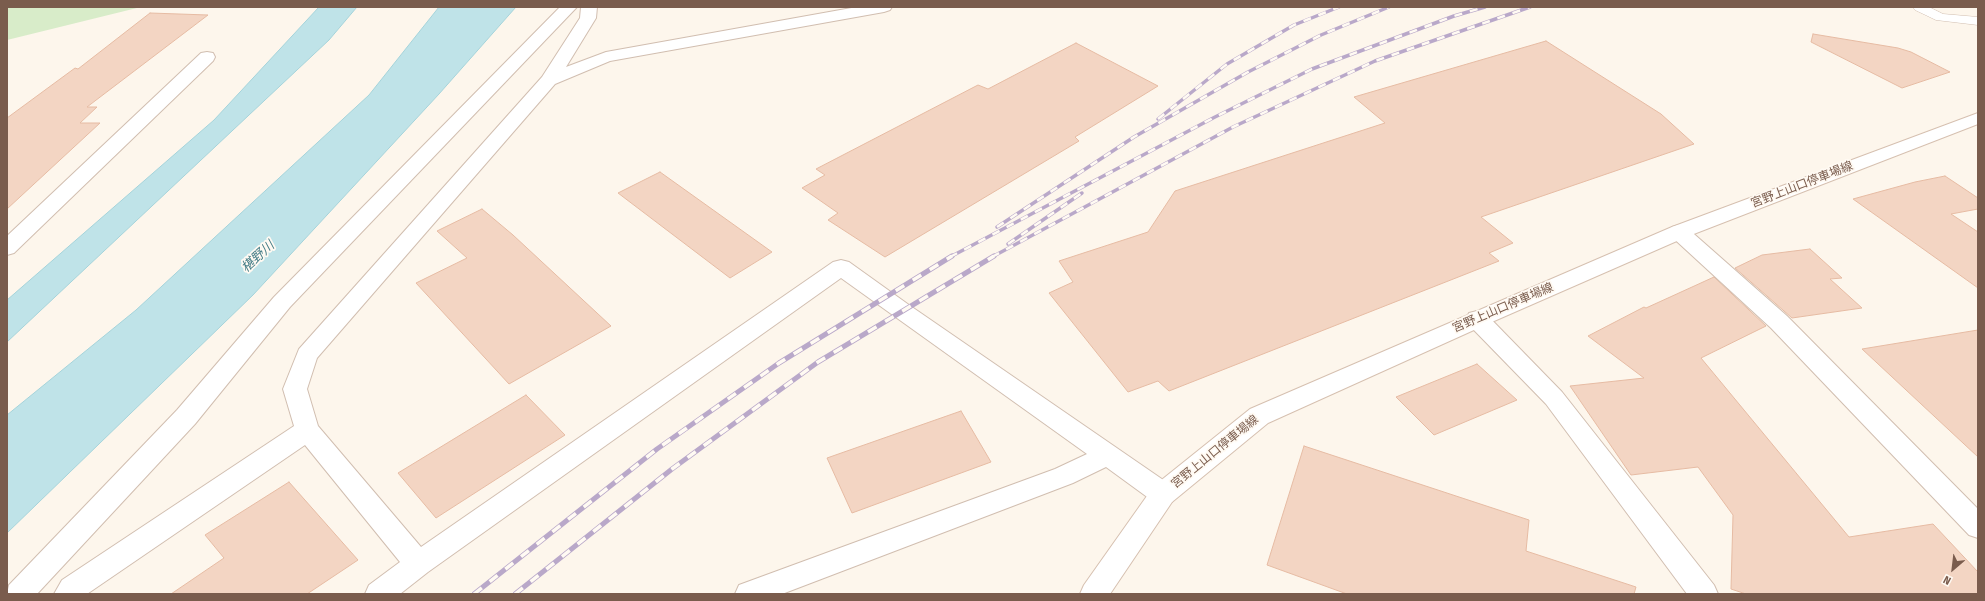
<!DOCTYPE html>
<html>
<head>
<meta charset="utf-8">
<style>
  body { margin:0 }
  #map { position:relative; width:1985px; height:601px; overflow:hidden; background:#fdf6ec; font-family:"Fira Sans Condensed",sans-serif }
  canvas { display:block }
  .frame { position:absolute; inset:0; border:8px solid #7a5c4d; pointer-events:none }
  .north { position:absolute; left:1933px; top:549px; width:40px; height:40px; -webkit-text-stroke:3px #fffaf3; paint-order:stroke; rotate:208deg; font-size:11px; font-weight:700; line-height:16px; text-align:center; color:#7a5c4d }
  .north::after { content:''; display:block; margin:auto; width:14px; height:18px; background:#7a5c4d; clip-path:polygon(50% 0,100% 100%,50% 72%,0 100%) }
</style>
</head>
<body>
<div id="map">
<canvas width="1985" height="601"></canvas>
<div class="frame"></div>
<div class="north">N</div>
</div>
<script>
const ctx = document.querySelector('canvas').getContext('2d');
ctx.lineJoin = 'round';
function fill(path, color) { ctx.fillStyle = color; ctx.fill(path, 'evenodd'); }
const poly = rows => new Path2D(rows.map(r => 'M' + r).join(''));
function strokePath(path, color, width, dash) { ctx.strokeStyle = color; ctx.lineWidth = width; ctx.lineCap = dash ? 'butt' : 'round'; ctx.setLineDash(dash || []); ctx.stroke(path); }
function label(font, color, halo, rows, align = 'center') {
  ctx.font = font + ' "Fira Sans Condensed","Noto Sans JP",sans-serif'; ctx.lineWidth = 3.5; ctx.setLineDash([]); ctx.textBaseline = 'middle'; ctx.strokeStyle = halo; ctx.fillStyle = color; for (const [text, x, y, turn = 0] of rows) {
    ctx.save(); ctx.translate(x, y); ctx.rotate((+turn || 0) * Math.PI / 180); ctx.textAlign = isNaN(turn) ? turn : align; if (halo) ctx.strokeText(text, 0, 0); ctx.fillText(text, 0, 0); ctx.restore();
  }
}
fill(poly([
  [7,7,141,7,7,40]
]), '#d8ecc9');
const water = poly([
  [319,7,357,7,329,40,7,342,7,300,214,120,319,7],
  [439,7,516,7,439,94,253,295,7,533,7,415,136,310,369,95,439,7]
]);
fill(water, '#bfe3e8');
strokePath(water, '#a5d3da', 1);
const building = poly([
  [150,13,208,15,87,107,97,107,80,123,100,123,7,209,7,118,75,68,78,69,150,13],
  [1813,34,1898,48,1911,52,1950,72,1902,88,1811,42,1813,34],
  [1546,41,1661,114,1694,144,1481,217,1513,243,1489,253,1499,261,1169,391,1158,381,1128,392,1049,293,1073,282,1059,261,1148,232,1175,191,1385,123,1354,97,1546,41],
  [1076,43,1158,86,1075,137,1079,141,885,257,828,220,838,213,802,188,825,175,816,169,978,85,988,89,1076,43],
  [660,172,772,252,730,278,618,193,660,172],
  [1945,176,1978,198,1978,209,1951,214,1978,232,1978,288,1853,199,1915,182,1945,176],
  [482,209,513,235,611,326,509,384,416,283,467,258,437,231,482,209],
  [1810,249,1842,278,1830,279,1862,308,1792,318,1735,268,1762,255,1810,249],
  [1714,277,1766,326,1701,358,1849,537,1933,524,1978,572,1978,594,1746,594,1731,589,1733,515,1698,467,1631,475,1570,386,1644,378,1588,336,1644,307,1646,308,1714,277],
  [1978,330,1978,457,1862,349,1978,330],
  [1477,364,1517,400,1434,435,1396,397,1477,364],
  [526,395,565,435,436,518,398,473,526,395],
  [961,411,991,462,852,513,827,458,961,411],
  [1304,446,1529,520,1526,551,1636,587,1634,594,1347,594,1267,565,1304,446],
  [289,482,358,560,307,594,171,594,224,558,205,535,289,482]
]);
fill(building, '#f3d5c3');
strokePath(building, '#e6bba3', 1);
const lane = poly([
  [1913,7,1929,7,1943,14,1978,17,1978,25,1936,20,1915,10,1913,7]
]);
const street = poly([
  [560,7,577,7,290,307,195,424,37,594,7,594,9,585,177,410,274,297,560,7],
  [581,7,597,7,596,18,566,67,606,52,857,7,892,7,890,10,884,12,610,61,555,84,317,358,307,389,318,426,421,547,833,262,841,260,849,262,909,305,1172,486,1176,494,1172,502,1163,505,1154,502,1106,467,1073,483,782,594,735,594,739,585,1055,469,1087,454,841,278,428,572,400,594,365,594,369,585,400,562,305,445,87,594,54,594,62,580,294,426,283,389,299,349,542,77,580,18,581,7],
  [207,52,213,53,215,57,213,61,14,253,7,255,7,236,201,53,207,52],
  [1679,225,1686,227,1787,316,1978,509,1978,538,1969,535,1771,328,1672,237,1669,232,1672,227,1679,225],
  [1477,311,1485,313,1562,392,1714,585,1718,594,1687,594,1546,404,1469,325,1466,319,1469,313,1477,311]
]);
const secondary = poly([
  [1978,113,1978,124,1686,237,1485,325,1268,423,1172,502,1110,594,1080,594,1084,585,1154,486,1250,409,1672,227,1978,113]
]);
strokePath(lane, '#d1beb0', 1);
strokePath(street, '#d1beb0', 2);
strokePath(secondary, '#d6c0b0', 2);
fill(lane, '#fff');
fill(street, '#fff');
fill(secondary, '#fff');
const railFar1 = poly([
  [1158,119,1227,64,1294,25,1339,7],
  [997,227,1134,137,1248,72,1321,35,1389,7],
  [1008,244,1082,193],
  [950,257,1215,117,1312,69,1454,16,1485,7],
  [992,257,1233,127,1375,61,1530,7]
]);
const rail = poly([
  [474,594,657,449,779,363,952,256],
  [515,594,672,469,818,362,994,256]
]);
strokePath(railFar1, '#b9a8c9', 3.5);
strokePath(rail, '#b9a8c9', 5);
strokePath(railFar1, '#fffaf3', 2.5, [8]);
strokePath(rail, '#fffaf3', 3.5, [10]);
label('12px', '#7a5c4d', '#fffaf3', [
  ["宮野上山口停車場線",1802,185,-21],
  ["宮野上山口停車場線",1503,308,-23],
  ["宮野上山口停車場線",1215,452,-39]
]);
label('italic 13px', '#437c86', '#fffaf3', [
  ["椹野川",258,257,-42]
]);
</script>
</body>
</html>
